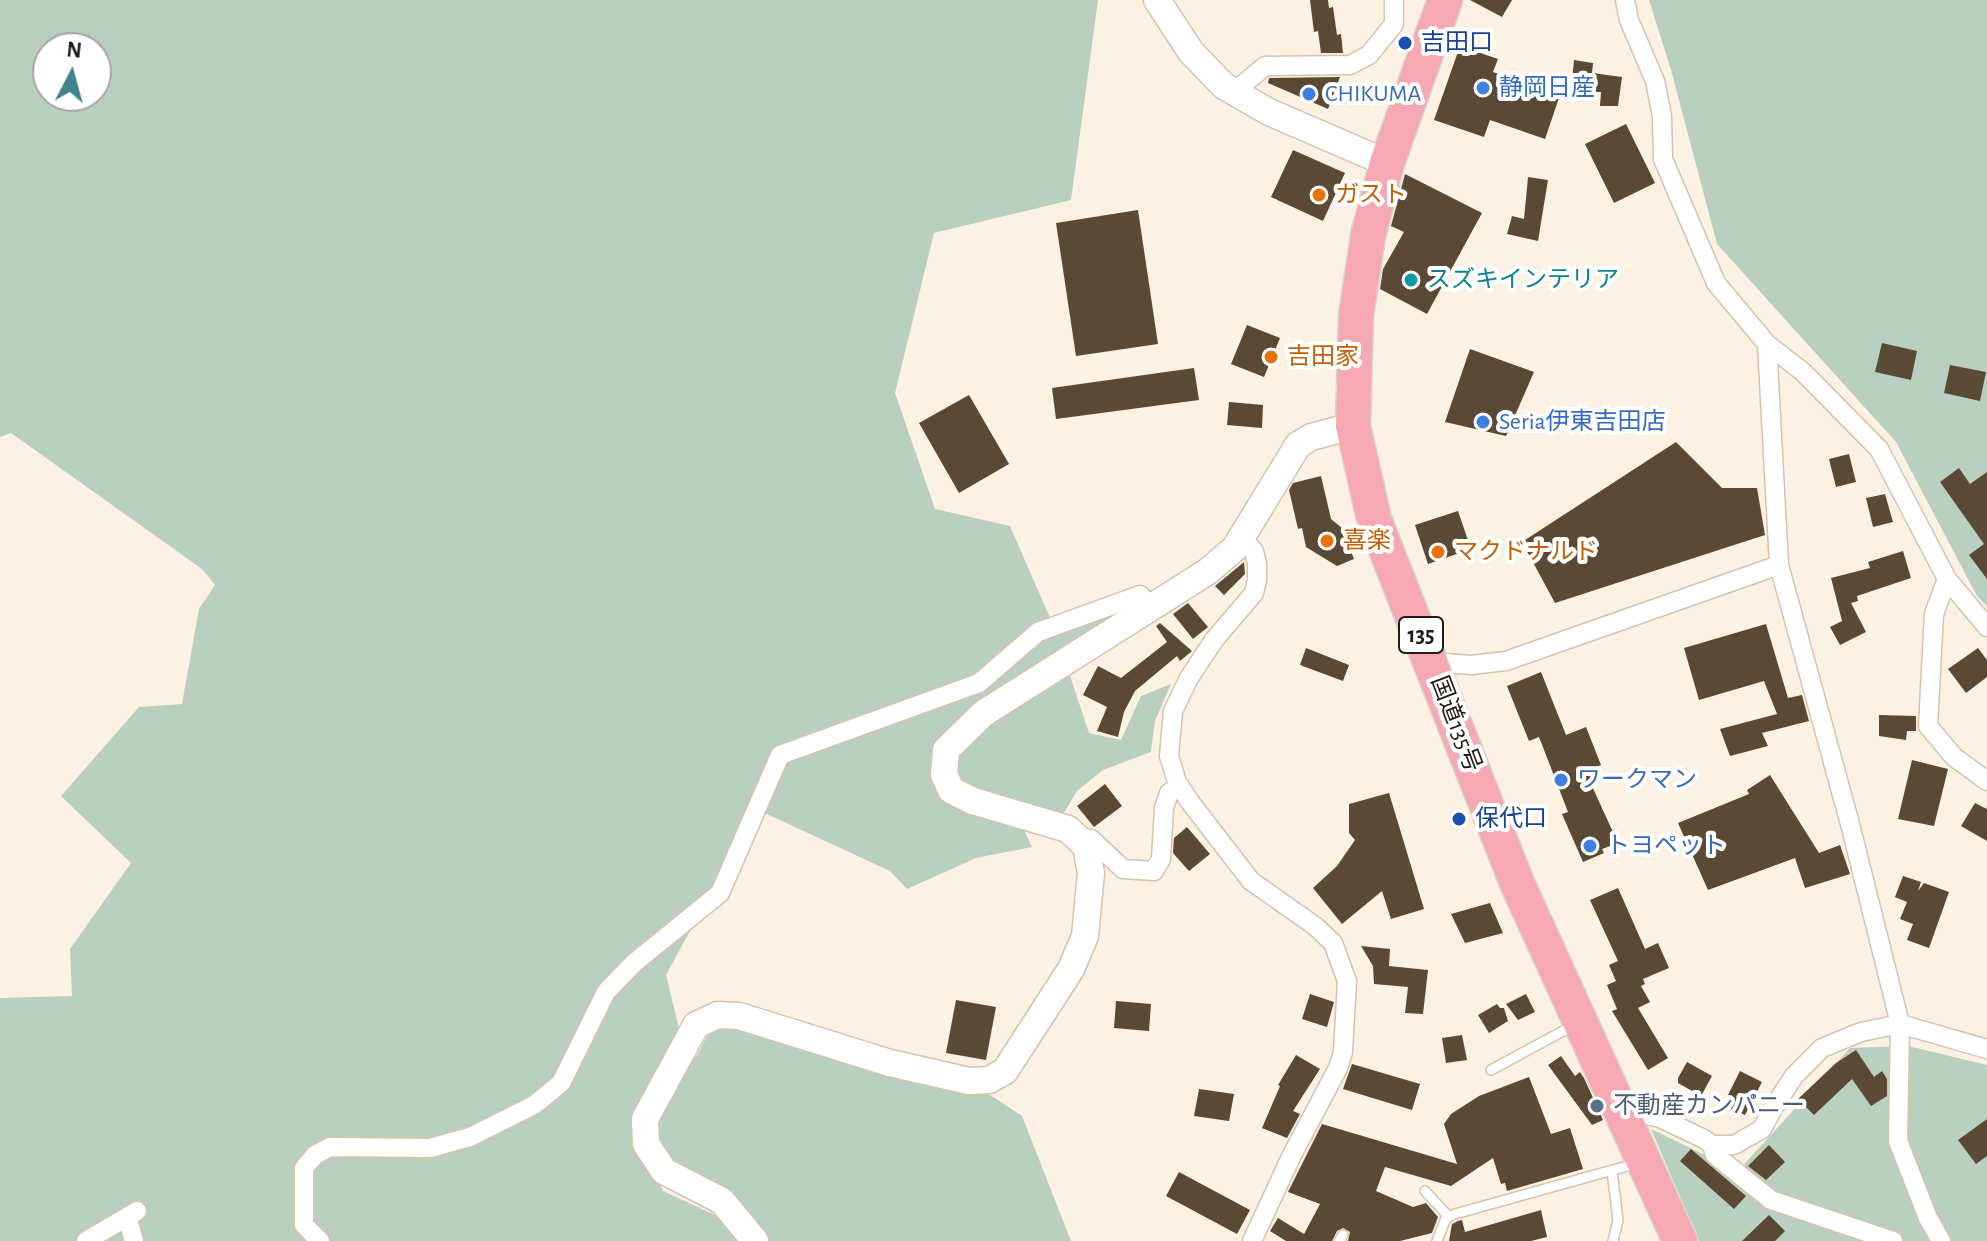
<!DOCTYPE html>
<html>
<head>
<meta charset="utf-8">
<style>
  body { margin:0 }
  #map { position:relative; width:1987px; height:1241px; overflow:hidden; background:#fcf1e2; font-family:"Alegreya Sans",sans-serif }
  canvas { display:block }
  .north { position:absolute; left:32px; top:32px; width:80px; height:80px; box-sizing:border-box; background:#fff; border:2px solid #a7a4a0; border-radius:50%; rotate:6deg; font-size:22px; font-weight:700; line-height:32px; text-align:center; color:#221b12 }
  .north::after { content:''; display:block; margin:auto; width:28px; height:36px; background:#3d848d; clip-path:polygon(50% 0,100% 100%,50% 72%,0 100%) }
</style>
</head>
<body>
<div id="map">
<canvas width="1987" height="1241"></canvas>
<div class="north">N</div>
</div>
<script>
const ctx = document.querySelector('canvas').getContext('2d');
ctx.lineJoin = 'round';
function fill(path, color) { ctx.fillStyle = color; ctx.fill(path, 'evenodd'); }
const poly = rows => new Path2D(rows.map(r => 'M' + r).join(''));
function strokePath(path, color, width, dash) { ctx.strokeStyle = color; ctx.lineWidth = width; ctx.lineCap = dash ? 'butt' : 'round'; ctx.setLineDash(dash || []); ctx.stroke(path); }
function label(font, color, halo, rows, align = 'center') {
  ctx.font = font + ' "Alegreya Sans","Noto Sans JP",sans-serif'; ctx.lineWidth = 8; ctx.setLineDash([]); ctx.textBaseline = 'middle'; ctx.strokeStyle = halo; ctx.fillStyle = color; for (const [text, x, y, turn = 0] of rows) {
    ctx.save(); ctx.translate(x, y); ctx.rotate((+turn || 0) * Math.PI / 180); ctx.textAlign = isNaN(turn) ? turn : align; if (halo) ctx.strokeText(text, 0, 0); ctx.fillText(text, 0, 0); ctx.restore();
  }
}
fill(poly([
  [0,0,1098,0,1071,200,934,233,895,393,935,509,1010,526,1053,625,1100,610,1121,613,1062,652,1089,733,1121,740,1141,696,1171,684,1155,721,1151,752,1103,770,1077,791,1062,816,1022,825,1032,847,976,858,907,889,890,871,756,809,666,975,683,1045,671,1068,696,1057,718,1015,969,1081,1022,1116,1071,1241,757,1241,722,1201,637,1132,663,1191,745,1229,747,1241,0,1241,0,998,72,996,70,949,131,863,61,796,139,707,182,704,199,609,215,585,202,569,11,433,0,437],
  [48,48,96,48,96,96,48,96],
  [1649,0,1987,0,1987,606,1977,596,1896,442,1717,244,1671,70],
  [1908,1046,1987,1065,1987,1241,1699,1241,1651,1129,1738,1171,1850,1048]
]), '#b9d0c1');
fill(poly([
  [1310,0,1328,0,1329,8,1333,7,1337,35,1341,34,1343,53,1321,53,1318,31,1314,32],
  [1470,0,1512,0,1502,17],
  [1460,46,1498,59,1493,72,1560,95,1545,139,1490,120,1484,137,1434,120],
  [1574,60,1593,63,1592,73,1622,77,1618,106,1600,106,1601,92,1571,91],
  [1340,77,1328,109,1268,83,1269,78],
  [1626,124,1655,183,1614,203,1585,144],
  [1293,150,1345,173,1323,221,1271,197],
  [1405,174,1482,213,1427,314,1380,289,1383,269,1404,232,1391,226],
  [1528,177,1548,180,1538,241,1507,234,1512,216,1524,219],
  [1138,210,1158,344,1076,356,1056,223],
  [1247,325,1280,338,1264,377,1231,364],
  [1882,343,1917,351,1911,380,1875,372],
  [1470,349,1534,372,1506,436,1445,422],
  [1950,365,1986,372,1980,401,1944,393],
  [1194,368,1199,400,1056,419,1052,388],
  [969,395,1009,464,959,493,919,423],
  [1229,402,1263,405,1262,428,1227,425],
  [1676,442,1722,488,1757,488,1765,535,1555,603,1522,542],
  [1849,454,1856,482,1836,487,1829,459],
  [1959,468,1970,484,1987,472,1987,579,1969,555,1984,544,1940,482],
  [1321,476,1331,519,1342,528,1354,559,1337,566,1306,547,1302,528,1298,529,1289,490,1293,483],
  [1885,494,1893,522,1873,527,1866,498],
  [1458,511,1471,549,1428,564,1415,525],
  [1903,551,1911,578,1857,596,1858,601,1851,603,1866,632,1840,645,1830,627,1842,621,1831,578,1870,568,1868,562],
  [1244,562,1245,574,1224,595,1215,586],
  [1188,603,1208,627,1193,639,1173,614],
  [1160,623,1192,651,1180,661,1177,656,1135,691,1124,712,1118,737,1097,731,1107,707,1083,695,1098,666,1121,678,1167,642,1156,626],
  [1766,624,1788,698,1802,695,1809,721,1762,733,1768,746,1730,756,1720,729,1777,714,1764,681,1699,700,1684,648],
  [1306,648,1349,665,1343,681,1300,665],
  [1978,648,1987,660,1987,677,1966,693,1948,669],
  [1541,672,1566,735,1586,727,1601,765,1590,770,1595,783,1591,784,1618,843,1602,849,1604,853,1583,862,1562,814,1568,812,1539,737,1529,741,1507,686],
  [1879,715,1916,716,1916,731,1907,731,1906,740,1879,736],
  [1912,760,1948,769,1934,826,1898,819],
  [1770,775,1819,853,1840,845,1850,874,1805,888,1795,858,1708,890,1678,823,1749,794,1747,790],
  [1105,784,1122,806,1094,827,1077,806],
  [1389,793,1424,909,1391,919,1382,891,1342,924,1313,888,1337,866,1355,840,1349,833,1349,804],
  [1975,803,1987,809,1987,841,1961,826],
  [1187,827,1210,854,1189,871,1173,853,1174,838],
  [1903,876,1921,882,1918,891,1924,883,1949,892,1929,948,1907,940,1913,924,1900,919,1907,902,1895,897],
  [1618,888,1645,949,1658,943,1669,968,1643,979,1645,984,1641,986,1650,1002,1638,1008,1668,1058,1648,1070,1612,1011,1617,1009,1607,985,1616,981,1609,965,1618,961,1590,900],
  [1490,903,1503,933,1465,943,1451,914],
  [1361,946,1390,949,1389,966,1428,970,1423,1014,1405,1013,1408,987,1374,984,1373,966],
  [1310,994,1334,1002,1327,1027,1302,1019],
  [1526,994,1535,1012,1518,1020,1506,1004],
  [956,1000,996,1007,986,1060,946,1053],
  [1116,1001,1151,1004,1149,1031,1114,1028],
  [1497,1004,1500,1008,1504,1008,1508,1021,1489,1033,1478,1015],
  [1462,1035,1467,1060,1446,1063,1442,1038],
  [1856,1050,1874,1077,1882,1071,1887,1079,1887,1096,1871,1106,1852,1079,1814,1115,1798,1099,1836,1063],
  [1296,1055,1320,1069,1293,1111,1300,1114,1287,1138,1262,1128,1280,1086,1278,1085],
  [1561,1056,1575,1076,1580,1072,1584,1078,1603,1120,1592,1125,1548,1065],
  [1687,1062,1712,1076,1701,1096,1678,1083,1678,1078],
  [1352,1064,1420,1084,1412,1110,1343,1089],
  [1740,1071,1762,1082,1745,1115,1730,1108,1735,1098,1728,1095],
  [1529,1077,1551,1134,1570,1128,1583,1169,1507,1191,1505,1183,1501,1184,1493,1158,1451,1186,1385,1167,1376,1191,1413,1207,1426,1203,1438,1217,1432,1233,1400,1241,1348,1241,1350,1232,1343,1228,1337,1231,1332,1241,1286,1241,1270,1231,1278,1218,1304,1234,1320,1204,1288,1192,1322,1124,1457,1164,1444,1124,1451,1114,1479,1096],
  [1199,1089,1234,1094,1229,1121,1194,1116],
  [1987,1119,1987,1156,1976,1164,1958,1140],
  [1769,1145,1785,1162,1766,1180,1748,1166],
  [1691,1149,1746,1196,1734,1209,1680,1161],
  [1179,1172,1250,1210,1237,1234,1166,1196],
  [1541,1210,1547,1237,1531,1241,1449,1241,1452,1224,1458,1221,1462,1220,1465,1232],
  [1769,1215,1785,1231,1775,1241,1742,1241]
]), '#594935');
const lane = poly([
  [1491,1070,1576,1024],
  [1612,1171,1618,1220,1613,1241],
  [1425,1191,1449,1217],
  [1339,1241,1343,1235],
  [1437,1241,1446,1218,1455,1214,1638,1163]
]);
const street = poly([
  [1625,0,1629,20,1655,81,1662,116,1663,159,1716,283,1767,344,1803,372,1879,449,1947,579,1987,627],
  [1234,92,1265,66,1350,65,1369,55,1394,24,1394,0],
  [1767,344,1779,565,1850,824,1900,1024,1898,1141,1928,1218,1941,1241],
  [1242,538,1254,551,1257,564,1257,580,1254,593,1214,640,1189,678,1173,711,1169,756,1177,782,1190,802,1251,881,1315,926,1333,943,1347,981,1343,1052,1338,1068,1292,1155,1252,1241],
  [1947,579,1934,614,1928,726,1954,757,1987,781],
  [1432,662,1471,665,1506,661,1779,565],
  [1079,838,1091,839,1123,869,1154,871,1161,859,1164,808,1169,793,1180,786],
  [1621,1109,1660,1118,1704,1139,1712,1145,1734,1145,1762,1129,1772,1110,1794,1076,1822,1048,1861,1032,1900,1024,1987,1049],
  [1712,1145,1715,1155,1771,1200,1893,1241],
  [127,1217,134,1241],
  [86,1241,137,1211],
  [320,1241,304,1225,304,1168,315,1155,330,1147,430,1148,470,1137,534,1105,561,1083,606,992,634,963,720,893,780,755,979,683,1038,632,1140,595,1152,607]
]);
const secondary = poly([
  [1157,0,1191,52,1224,86,1269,112,1387,163],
  [755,1241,722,1201,664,1171,646,1144,645,1119,696,1025,718,1015,739,1016,890,1063,969,1081,989,1080,1005,1071,1071,969,1085,936,1091,873,1086,846,1068,829,973,801,951,790,944,774,946,750,984,713,1207,572,1235,548,1298,445,1311,437,1353,426]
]);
const highway = poly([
  [1445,0,1387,163,1368,236,1356,316,1353,426,1374,519,1517,883,1680,1241]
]);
strokePath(lane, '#d6c3ac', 12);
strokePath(street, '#d6c3ac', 21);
strokePath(secondary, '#d6c3ac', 29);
strokePath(highway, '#d7d6d4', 37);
strokePath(lane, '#fff', 9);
strokePath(street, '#fff', 18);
strokePath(secondary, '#fff', 26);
strokePath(highway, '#f6a9b2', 34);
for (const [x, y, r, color] of [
  [1405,43,8,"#1a4fb4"],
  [1483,88,8,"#3f7fe0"],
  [1309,94,8,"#3f7fe0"],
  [1319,195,8,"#e8710a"],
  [1411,280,8,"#0f9aa8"],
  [1271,357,8,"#e8710a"],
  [1483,422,8,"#3f7fe0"],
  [1327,541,8,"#e8710a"],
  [1438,552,8,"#e8710a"],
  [1561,780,8,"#3f7fe0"],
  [1459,819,8,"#1a4fb4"],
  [1590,846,8,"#3f7fe0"],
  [1597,1106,8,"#5c6f8a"]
]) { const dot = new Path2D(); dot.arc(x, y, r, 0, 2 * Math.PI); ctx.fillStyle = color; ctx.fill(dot); strokePath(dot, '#fff', 3); }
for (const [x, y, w] of [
  [1421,635,44]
]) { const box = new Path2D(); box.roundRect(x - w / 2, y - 18, w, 36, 6); ctx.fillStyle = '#fff'; ctx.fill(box); strokePath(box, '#221b12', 2); }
label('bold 22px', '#221b12', null, [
  ["135",1421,635]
]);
label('24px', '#164399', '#fff', [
  ["吉田口",1421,43],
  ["保代口",1475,819]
], 'left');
label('24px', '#366cbe', '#fff', [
  ["静岡日産",1499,88],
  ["CHIKUMA",1325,94],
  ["Seria伊東吉田店",1499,422],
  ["ワークマン",1577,780],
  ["トヨペット",1606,846]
], 'left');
label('24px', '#c56008', '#fff', [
  ["ガスト",1335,195],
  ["吉田家",1287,357],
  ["喜楽",1343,541],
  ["マクドナルド",1454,552]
], 'left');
label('24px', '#0d838f', '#fff', [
  ["スズキインテリア",1427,280]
], 'left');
label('24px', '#221b12', '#fff', [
  ["国道135号",1456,724,69]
]);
label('24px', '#4e5e75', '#fff', [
  ["不動産カンパニー",1613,1106]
], 'left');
</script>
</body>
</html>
